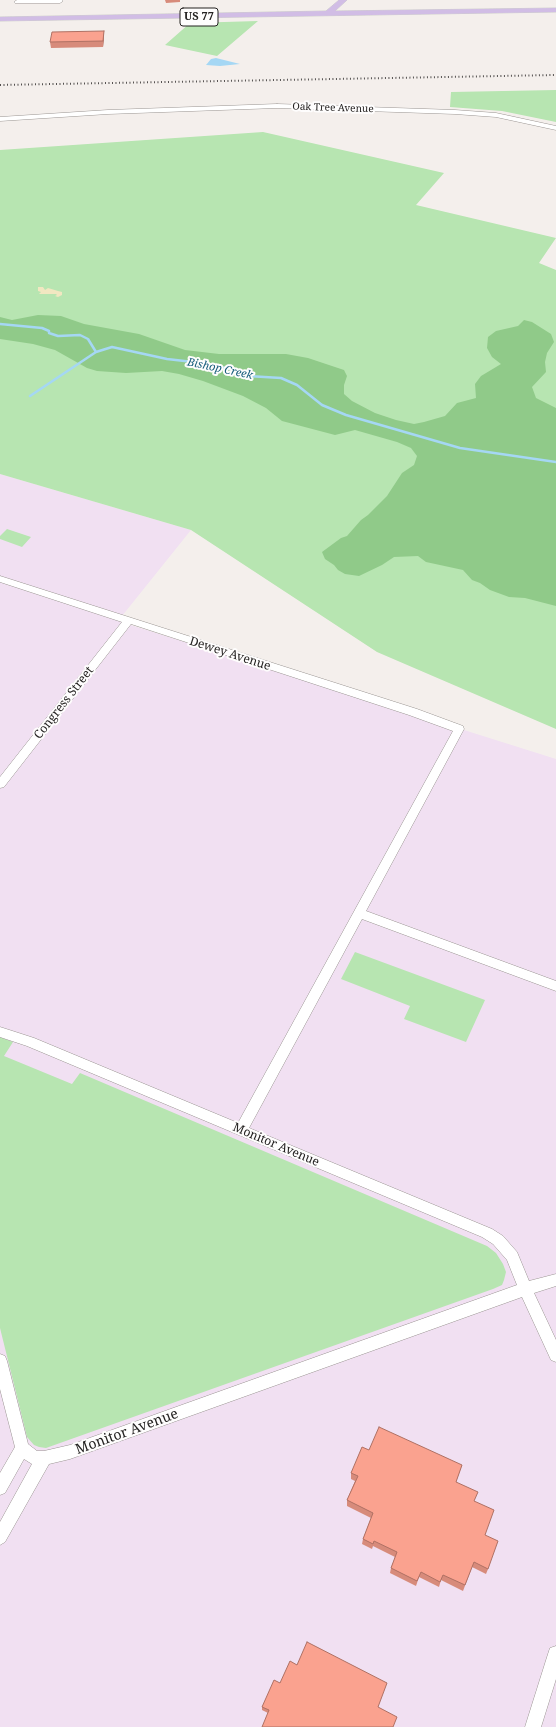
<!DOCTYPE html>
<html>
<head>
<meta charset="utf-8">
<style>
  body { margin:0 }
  canvas { display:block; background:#f4efec }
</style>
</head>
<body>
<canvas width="556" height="1727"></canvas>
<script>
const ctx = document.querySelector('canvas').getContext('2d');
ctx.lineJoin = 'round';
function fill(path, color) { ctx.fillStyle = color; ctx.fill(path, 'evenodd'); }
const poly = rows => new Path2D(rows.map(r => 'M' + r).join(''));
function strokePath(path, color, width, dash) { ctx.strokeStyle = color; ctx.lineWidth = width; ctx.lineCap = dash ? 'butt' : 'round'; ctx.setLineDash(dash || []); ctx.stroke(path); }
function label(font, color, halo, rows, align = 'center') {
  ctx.font = font + ' "Noto Serif",serif'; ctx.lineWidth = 4; ctx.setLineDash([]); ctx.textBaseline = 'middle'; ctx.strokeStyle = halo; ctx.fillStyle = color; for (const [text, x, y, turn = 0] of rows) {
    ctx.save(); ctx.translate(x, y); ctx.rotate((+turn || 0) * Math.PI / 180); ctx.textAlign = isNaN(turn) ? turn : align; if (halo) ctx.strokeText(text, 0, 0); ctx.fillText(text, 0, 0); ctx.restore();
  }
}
fill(poly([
  [0,474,191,530,118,621,556,759,556,1727,0,1727]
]), '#f1e0f2');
fill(poly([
  [258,21,217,56,165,45,190,23],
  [556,90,556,122,502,111,450,107,451,92],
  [263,132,444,173,416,205,556,238,539,263,556,270,556,729,377,652,191,530,0,474,0,150],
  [7,529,31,537,22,547,0,539,0,536],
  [355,952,485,1000,466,1042,404,1019,410,1006,341,979],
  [0,1037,13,1042,4,1056,72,1084,80,1073,487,1246,496,1253,503,1264,506,1272,504,1280,502,1285,493,1289,46,1448,39,1447,34,1445,27,1437,0,1328]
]), '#b7e5b1');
fill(poly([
  [38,315,61,316,84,324,139,334,185,350,219,354,286,354,308,358,344,370,347,376,344,385,344,394,352,401,375,413,396,420,414,424,424,422,445,416,457,403,476,398,475,384,481,376,501,364,492,357,487,348,488,337,496,331,518,326,524,320,532,322,551,334,554,342,547,353,545,362,546,372,532,387,536,398,556,408,556,606,525,598,509,597,490,590,480,583,472,580,463,570,426,562,418,556,394,557,382,565,359,576,345,574,338,570,334,565,325,559,322,552,341,538,347,536,361,520,368,515,387,496,402,473,414,465,417,456,411,448,397,442,355,430,335,435,282,421,266,408,243,396,203,381,179,374,162,371,126,373,97,371,87,368,55,350,33,344,0,339,0,317,12,320]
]), '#90ca89');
fill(poly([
  [38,287,43,287,45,290,48,288,58,291,62,292,62,295,58,297,55,296,57,295,56,294,39,294,41,292,38,291]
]), '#f1e7c1');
fill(poly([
  [216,58,240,64,220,66,206,65,211,59]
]), '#a5d7f4');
strokePath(poly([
  [0,324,42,328,49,331,49,333,58,336,80,335,88,339,96,352,112,347,167,359,202,363,235,370,248,376,281,378,297,385,322,405,346,415,460,448,556,462],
  [30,396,96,352]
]), '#a5d7f4', 2.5);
const minor = poly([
  [17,0,62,0,63,1,60,3,15,3,14,2,17,0],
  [277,104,455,110,496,113,556,126,556,130,496,117,455,114,277,108,108,114,0,121,0,117,108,110,277,104],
  [0,576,417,709,463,726,464,729,366,911,556,981,556,991,362,919,249,1128,492,1229,503,1236,517,1252,529,1281,556,1274,556,1286,534,1293,556,1340,556,1362,551,1360,522,1297,70,1459,49,1464,5,1542,0,1545,0,1522,32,1464,24,1459,5,1493,0,1495,0,1473,15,1447,0,1389,0,1354,5,1356,7,1361,28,1444,37,1451,44,1451,70,1445,517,1285,507,1260,493,1244,482,1237,27,1046,0,1037,0,1027,34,1038,238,1123,453,731,409,715,131,624,4,787,0,788,0,777,122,622,0,582,0,576],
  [556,1646,556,1679,541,1727,525,1727,548,1654,550,1648,556,1646]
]);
const major = poly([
  [339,0,347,0,335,11,556,8,556,12,0,21,0,17,326,11,339,0]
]);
strokePath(minor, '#9b9693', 1);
strokePath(major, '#cfcece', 1);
fill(minor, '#fff');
fill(major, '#d1bde5');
strokePath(poly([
  [0,85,556,75]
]), '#53504f', 2, [1, 2.5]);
fill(poly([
  [165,0,180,0,180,2,166,3],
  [104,31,104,38,103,47,51,48,50,42],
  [369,1450,462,1465,456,1482,474,1501,485,1535,488,1569,486,1574,472,1567,463,1591,441,1580,439,1587,419,1577,416,1586,390,1573,391,1568,395,1557,373,1546,372,1549,362,1544,363,1539,371,1518,347,1506,347,1500,355,1481,351,1479,351,1473],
  [297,1665,387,1683,268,1713,262,1710,262,1707,280,1683]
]), '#d78b7b');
fill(poly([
  [104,31,104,38,103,47,103,41]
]), '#af7164');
const building = poly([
  [104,31,103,41,50,42,52,32,104,31],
  [379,1427,462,1465,456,1482,478,1492,474,1501,494,1510,485,1535,498,1541,488,1569,474,1562,465,1585,443,1575,440,1582,421,1572,417,1581,391,1568,397,1552,374,1541,373,1544,363,1539,373,1513,347,1500,358,1476,351,1473,362,1447,369,1450,379,1427],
  [307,1642,387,1683,378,1707,397,1717,393,1727,262,1727,269,1710,262,1707,274,1680,280,1683,290,1661,297,1665,307,1642]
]);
fill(building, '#faa28f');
strokePath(building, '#af7164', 1);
label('10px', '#242221', '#fefdfd', [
  ["Oak Tree Avenue",333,108,2]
]);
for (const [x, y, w] of [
  [199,17,38]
]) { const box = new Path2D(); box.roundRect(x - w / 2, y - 9, w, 18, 3); ctx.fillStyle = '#fefdfd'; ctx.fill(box); strokePath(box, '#242221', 1); }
label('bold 11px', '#242221', null, [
  ["US 77",199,17]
]);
label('italic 11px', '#165c7b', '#fefdfd', [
  ["Bishop Creek",220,369,12]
]);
label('12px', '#242221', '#fefdfd', [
  ["Dewey Avenue",230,654,18],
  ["Congress Street",64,703,-52],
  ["Monitor Avenue",276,1145,23]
]);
label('14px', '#242221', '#fefdfd', [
  ["Monitor Avenue",127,1432,-20]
]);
</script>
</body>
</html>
